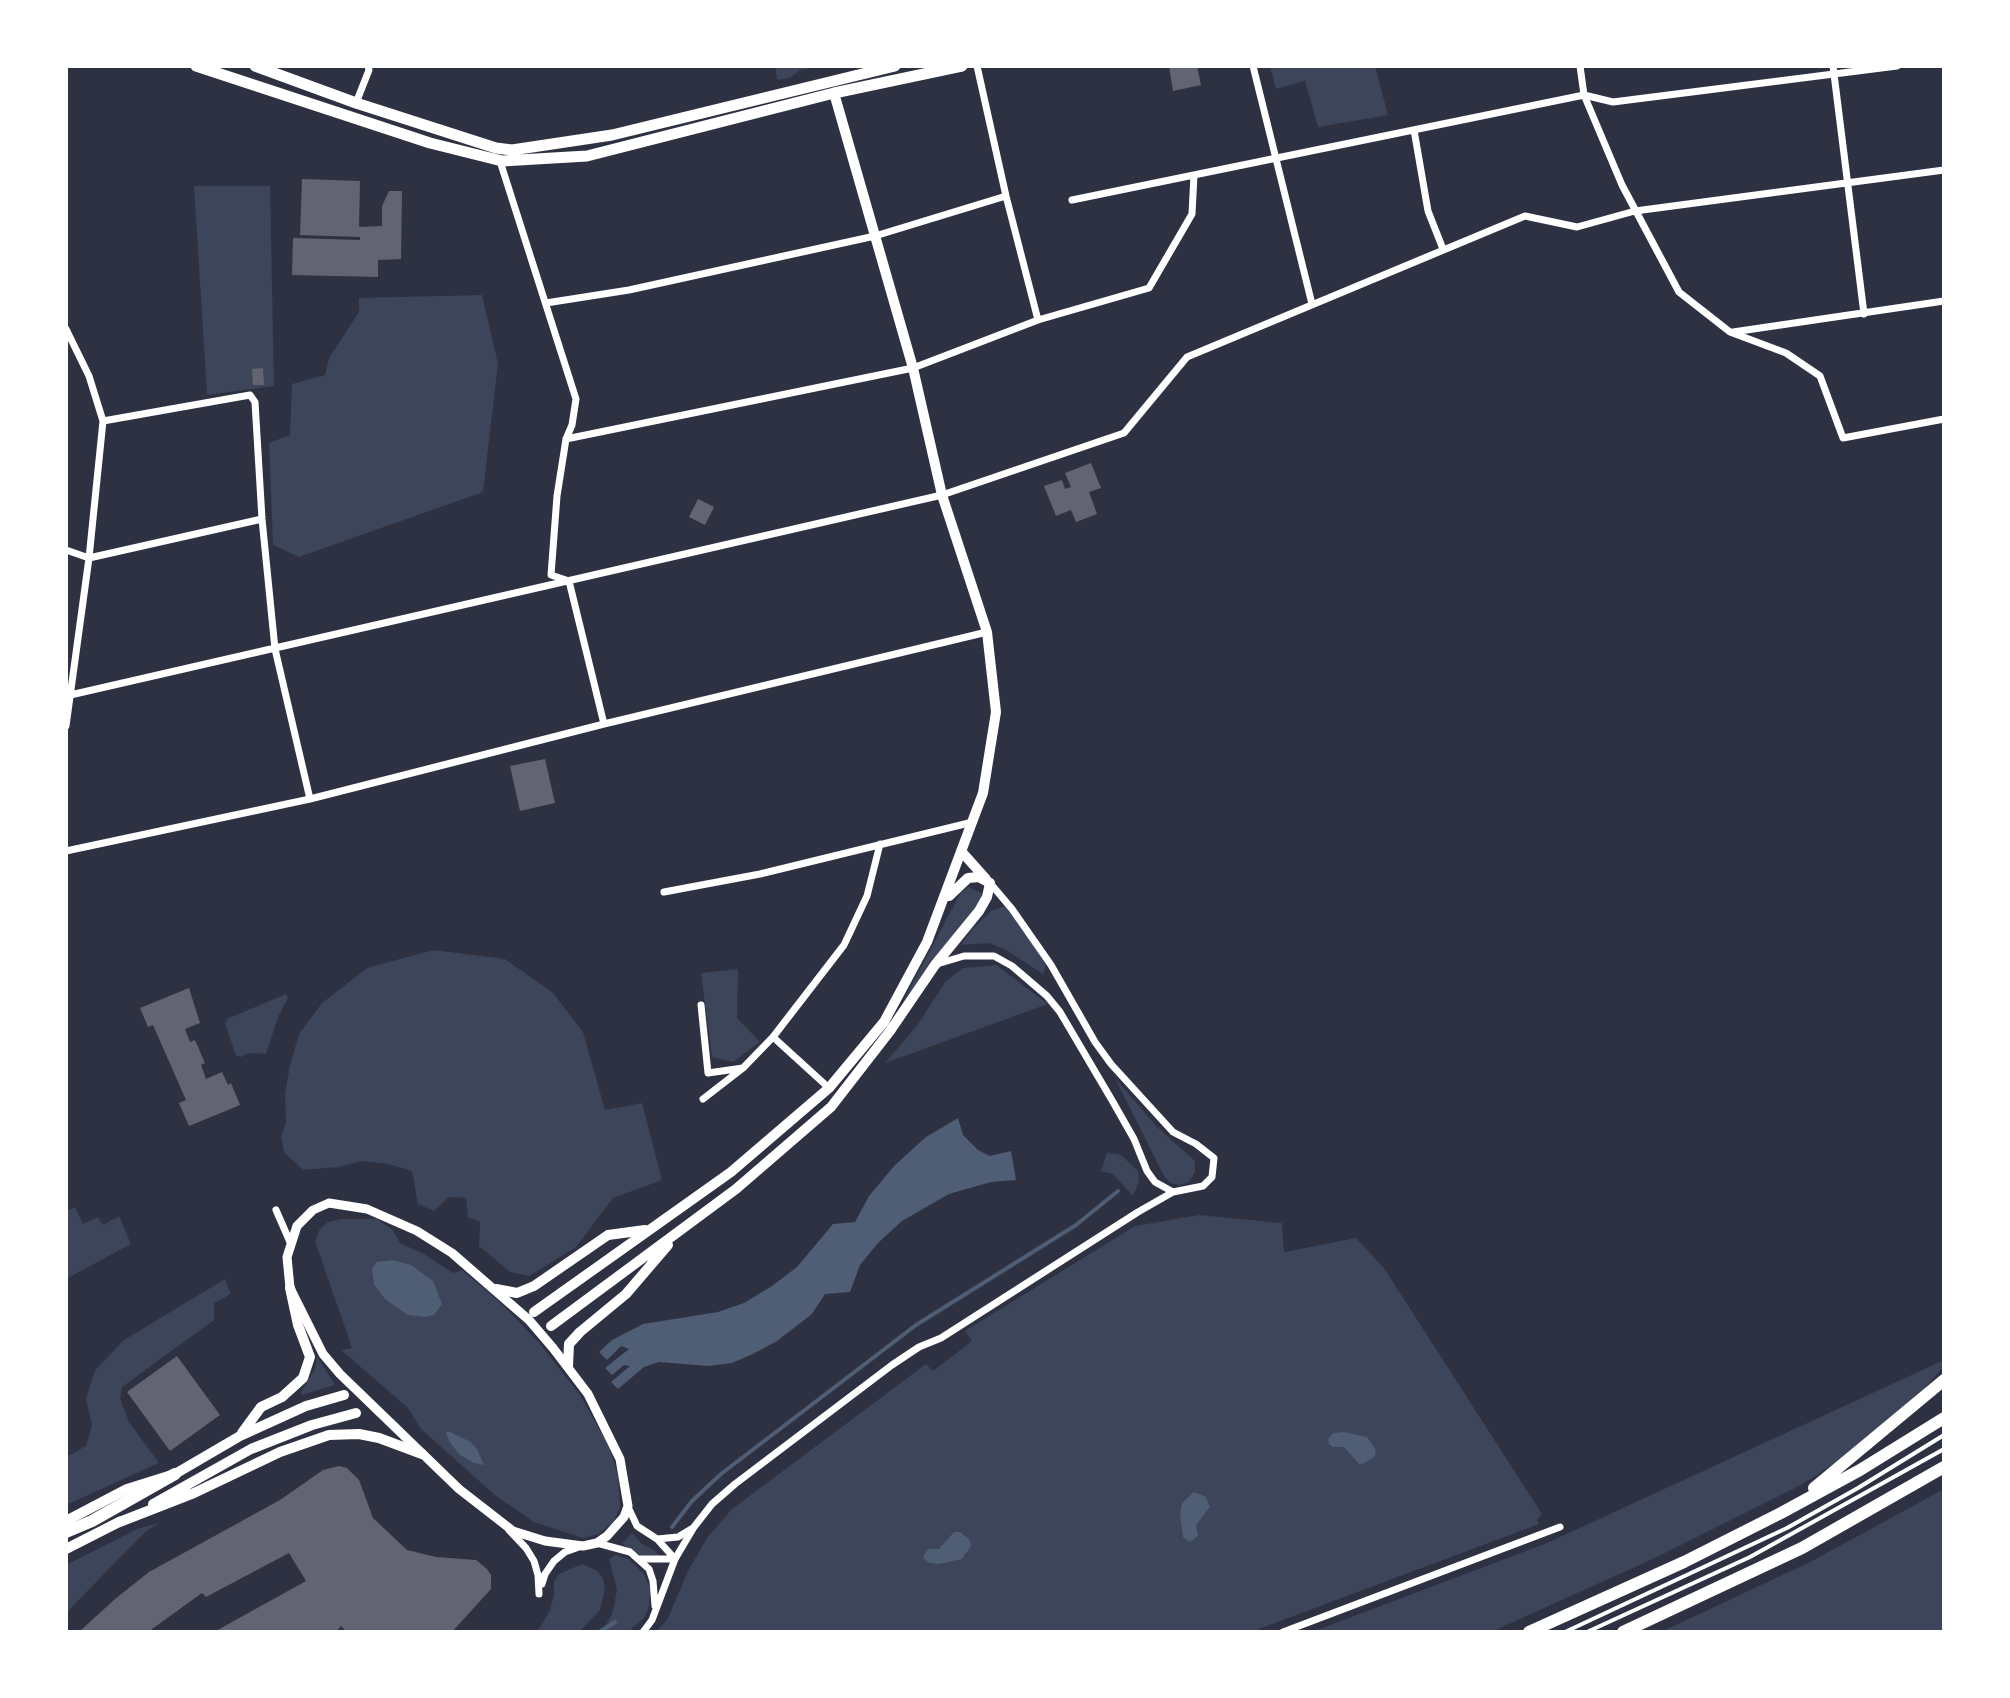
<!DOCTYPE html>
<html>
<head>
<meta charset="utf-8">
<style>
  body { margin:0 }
  #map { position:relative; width:2010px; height:1698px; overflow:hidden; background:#2d3142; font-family:"Noto Sans",sans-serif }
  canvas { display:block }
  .frame { position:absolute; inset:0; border:68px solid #fff; pointer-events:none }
</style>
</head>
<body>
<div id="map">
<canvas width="2010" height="1698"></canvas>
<div class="frame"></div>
</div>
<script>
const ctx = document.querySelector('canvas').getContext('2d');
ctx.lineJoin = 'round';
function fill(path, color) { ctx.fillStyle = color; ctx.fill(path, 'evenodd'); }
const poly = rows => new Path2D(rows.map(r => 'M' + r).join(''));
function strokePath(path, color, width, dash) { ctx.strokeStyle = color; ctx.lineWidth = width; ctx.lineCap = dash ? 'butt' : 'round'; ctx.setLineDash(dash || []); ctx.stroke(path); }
fill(poly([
  [775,66,808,66,808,69,800,70,790,78,777,80],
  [1270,66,1375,66,1388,115,1318,127,1305,81,1276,89],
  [194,186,270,186,274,386,207,395],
  [482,295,498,364,483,492,299,557,273,545,269,443,290,435,292,384,325,375,329,358,359,312,359,298],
  [969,887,983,894,977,905,903,1001,961,892],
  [1005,906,1011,909,1046,965,1043,974,1006,950,989,943,961,945,971,930,991,911],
  [433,950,505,959,553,993,583,1032,605,1110,642,1103,662,1180,613,1198,576,1247,529,1276,510,1272,479,1246,480,1222,468,1217,466,1198,449,1197,434,1211,418,1204,412,1171,388,1164,362,1161,338,1167,303,1170,284,1152,281,1137,286,1122,285,1094,290,1065,299,1034,322,1003,367,968],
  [996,965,1048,1004,885,1063,916,1027,946,981,963,968],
  [738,969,737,1018,760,1042,733,1062,712,1057,701,973],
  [286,994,288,998,278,1017,266,1054,249,1053,241,1057,236,1055,225,1024,227,1019],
  [1115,1078,1157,1127,1195,1161,1195,1172,1189,1182,1180,1185,1170,1183,1163,1174],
  [1107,1153,1121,1155,1138,1171,1139,1181,1133,1196,1113,1174,1101,1171],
  [75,1207,83,1224,98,1217,103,1225,119,1216,131,1244,66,1279,66,1211],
  [1199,1215,1282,1223,1284,1252,1356,1238,1384,1268,1542,1514,1537,1520,1539,1524,1251,1632,656,1632,667,1620,687,1573,707,1538,732,1509,926,1364,933,1371,972,1341,965,1331,1135,1226],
  [341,1219,377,1219,393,1230,400,1243,424,1254,453,1273,462,1270,504,1306,540,1344,580,1395,609,1446,618,1476,620,1507,614,1521,599,1534,583,1538,534,1522,496,1496,421,1429,408,1408,341,1350,352,1348,315,1241,320,1229,328,1222],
  [225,1279,231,1294,214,1303,214,1320,122,1387,120,1399,129,1422,159,1463,66,1505,66,1457,86,1446,92,1425,86,1399,95,1370,124,1340],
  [317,1356,335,1385,302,1395,301,1392,315,1369],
  [1944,1360,1944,1366,1925,1388,1849,1454,1801,1485,1655,1558,1491,1632,1312,1632,1547,1543],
  [1944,1489,1944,1632,1661,1632,1810,1562],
  [159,1523,145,1532,66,1613,66,1565,137,1529],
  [632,1533,642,1544,654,1550,660,1557,642,1556,622,1544],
  [615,1555,629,1559,644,1574,650,1588,649,1606,644,1618,628,1632,594,1632,606,1625,613,1612,617,1589,609,1559],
  [582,1564,596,1570,603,1578,605,1589,600,1610,579,1632,537,1632,549,1612,554,1595,554,1582,559,1574]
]), '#3c4559');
fill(poly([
  [958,1118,963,1135,978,1150,990,1156,1011,1151,1016,1180,991,1182,949,1194,902,1221,878,1243,860,1265,850,1292,825,1294,812,1314,777,1341,753,1354,732,1363,708,1366,659,1362,644,1367,618,1389,611,1382,630,1366,624,1365,612,1375,605,1368,629,1349,621,1346,607,1360,599,1352,612,1340,643,1324,718,1312,744,1303,772,1286,797,1267,833,1224,855,1222,869,1196,895,1165,926,1137],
  [393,1260,411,1265,433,1281,442,1304,434,1315,425,1317,408,1315,386,1300,374,1285,372,1269,376,1262],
  [448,1431,471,1442,477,1449,484,1465,474,1463,460,1455,449,1441,446,1432],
  [1344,1432,1367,1437,1376,1450,1375,1456,1365,1463,1359,1464,1344,1447,1333,1447,1329,1444,1328,1439,1333,1433],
  [1194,1492,1206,1497,1210,1507,1196,1525,1198,1536,1190,1542,1183,1537,1180,1514,1182,1503],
  [954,1532,960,1532,970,1540,971,1546,962,1559,939,1564,929,1563,923,1557,928,1549,939,1549]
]), '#4f5d75');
strokePath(poly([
  [672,1527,692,1501,721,1474,916,1325,1076,1225,1118,1191],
  [600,1632,615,1622]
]), '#4f5d75', 4);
fill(poly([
  [1169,66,1197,66,1201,85,1173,91],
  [302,179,360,181,359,227,382,226,382,206,389,191,402,191,401,259,378,260,378,277,292,275,293,238,360,240,360,237,300,235],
  [263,368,264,385,253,385,252,369],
  [1091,463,1101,488,1089,492,1097,514,1076,522,1071,510,1056,516,1044,486,1062,480,1065,489,1071,487,1065,473],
  [698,499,714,507,705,525,689,517],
  [545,759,555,803,520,811,510,766],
  [189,988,200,1023,185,1029,190,1042,195,1040,205,1063,201,1065,206,1079,222,1072,228,1085,231,1083,240,1105,189,1126,179,1103,186,1100,153,1025,148,1027,140,1008],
  [177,1356,220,1415,170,1451,127,1392],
  [339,1466,347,1468,359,1480,373,1518,407,1550,436,1557,476,1560,487,1569,491,1575,491,1589,452,1632,347,1632,341,1626,336,1632,214,1632,306,1581,289,1553,206,1597,202,1593,148,1632,79,1632,115,1599,149,1572,280,1500,323,1470]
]), '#626471');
strokePath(poly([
  [1565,1632,1787,1528,1858,1488,1944,1435],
  [1587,1632,1750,1557,1944,1449]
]), '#fff', 4);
strokePath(poly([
  [977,66,1006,196,1038,320],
  [1253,66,1312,304],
  [1580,66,1584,95,1622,185,1679,292,1730,332,1786,353,1820,376,1843,438,1944,419],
  [1833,66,1864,314],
  [356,103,369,70,368,66],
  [1414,130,1428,211,1443,249],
  [499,158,576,399,572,425,566,439,557,496,551,575,569,581,604,724],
  [1072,200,1584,95,1613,102,1897,66],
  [546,303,629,290,875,236,1006,196],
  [66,329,89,376,103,421,89,558,66,726],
  [1733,332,1944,301],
  [103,421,250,395,255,402,262,519,275,649,310,799],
  [566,439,913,368,1038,320,1149,288,1192,214,1194,175],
  [66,550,89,558,262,519],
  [66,696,942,495,1124,433,1187,357,1525,216,1577,227,1635,211,1944,170],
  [66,851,310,799,604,724,987,632],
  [664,892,760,874,973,822],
  [937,964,964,956,994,956,1012,966,1047,996,1060,1012,1113,1102,1134,1139,1147,1171,1155,1182,1173,1192],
  [701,1005,708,1073,743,1068],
  [829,1088,773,1037,844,945,867,896,880,844],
  [703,1099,743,1068,773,1037],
  [276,1210,290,1242],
  [628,1507,637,1526,657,1539,678,1537,693,1528],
  [509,1530,526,1548,534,1561,538,1575,539,1594],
  [658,1540,675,1559],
  [597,1543,630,1552,649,1569,653,1581,655,1606],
  [639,1559,675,1559],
  [542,1584,545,1574,554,1561,565,1552,579,1547],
  [643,1632,652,1620,675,1559,694,1527,712,1504,735,1484,892,1365,919,1347,941,1338,1138,1212,1173,1192,1203,1186,1212,1177,1214,1158,1196,1144,1173,1132,1111,1064,1095,1042,1051,965,1012,909,990,883],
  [1283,1632,1560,1527]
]), '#fff', 7);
strokePath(poly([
  [329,1203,367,1209,417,1231,452,1253,529,1320,553,1348,588,1394,620,1459,628,1506,624,1517,607,1536,597,1543,583,1546,545,1541,513,1531,459,1489,340,1374,323,1354,290,1288,287,1257,297,1226,313,1210,329,1203]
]), '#fff', 9);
strokePath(poly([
  [961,851,986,879],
  [949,896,968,878,979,877,990,883],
  [496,1289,517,1293,534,1286,608,1235,645,1230],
  [534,1312,731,1172,829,1088,884,1022,927,942,983,793,996,712,987,632,942,495,913,368,834,93],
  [551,1326,736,1189,831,1107,890,1031,935,965,979,911,987,897,990,883],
  [568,1366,569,1344,580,1332,626,1294,668,1245],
  [242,1433,261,1407,282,1397,303,1378,310,1357,298,1325,290,1288],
  [153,1504,251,1449,312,1425,356,1413],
  [66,1521,127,1489,175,1474,240,1436,306,1406,344,1395],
  [117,1523,194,1493,280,1452,329,1435,359,1434,379,1438,422,1454],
  [66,1549,121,1521]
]), '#fff', 10);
strokePath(poly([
  [196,66,430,143,502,161,587,156,834,93,962,66],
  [255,66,356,103,496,148,512,150,612,135,895,66]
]), '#fff', 11);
strokePath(poly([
  [1814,1488,1944,1380],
  [66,1532,92,1521,175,1474],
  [1529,1632,1684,1562,1781,1513,1860,1470,1944,1418],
  [1623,1632,1802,1548,1944,1467]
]), '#fff', 12);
</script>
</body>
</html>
